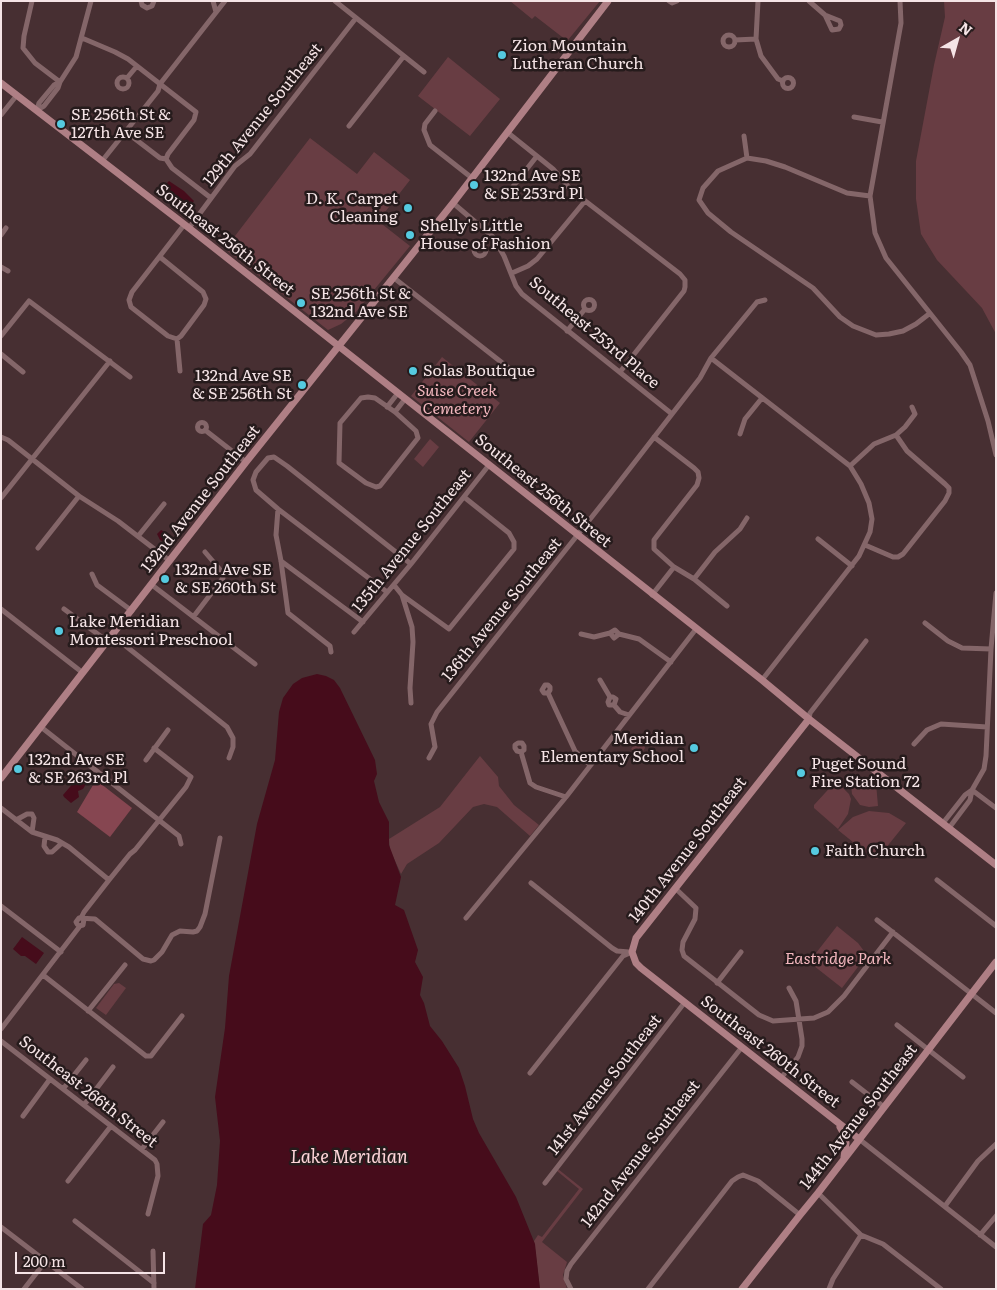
<!DOCTYPE html>
<html>
<head>
<meta charset="utf-8">
<style>
  body { margin:0 }
  #map { position:relative; width:997px; height:1290px; overflow:hidden; background:#472f32; font-family:Literata,serif }
  canvas { display:block }
  .frame { position:absolute; inset:0; border:2px solid #f5e4e6; pointer-events:none }
  .north { position:absolute; left:932px; top:15px; width:50px; height:50px; -webkit-text-stroke:4px #261b1c; paint-order:stroke; rotate:38deg; font-size:14px; font-weight:700; line-height:20px; text-align:center; color:#f5e4e6 }
  .north::after { content:''; display:block; margin:auto; width:18px; height:22px; background:#f5e4e6; clip-path:polygon(50% 0,100% 100%,50% 72%,0 100%) }
  .scale { position:absolute; left:15px; top:1252px; width:150px; height:22px; box-sizing:border-box; border:2px solid #f5e4e6; border-top:0; padding-left:6px; font-size:15px; line-height:18px; white-space:nowrap; color:#f5e4e6; -webkit-text-stroke:4px #261b1c; paint-order:stroke }
</style>
</head>
<body>
<div id="map">
<canvas width="997" height="1290"></canvas>
<div class="frame"></div>
<div class="north">N</div>
<div class="scale">200 m</div>
</div>
<script>
const ctx = document.querySelector('canvas').getContext('2d');
ctx.lineJoin = 'round';
function fill(path, color) { ctx.fillStyle = color; ctx.fill(path, 'evenodd'); }
const poly = rows => new Path2D(rows.map(r => 'M' + r).join(''));
function strokePath(path, color, width, dash) { ctx.strokeStyle = color; ctx.lineWidth = width; ctx.lineCap = dash ? 'butt' : 'round'; ctx.setLineDash(dash || []); ctx.stroke(path); }
function label(font, color, halo, rows, align = 'center') {
  ctx.font = font + ' Literata,serif'; ctx.lineWidth = 5; ctx.setLineDash([]); ctx.textBaseline = 'middle'; ctx.strokeStyle = halo; ctx.fillStyle = color; for (const [text, x, y, turn = 0] of rows) {
    ctx.save(); ctx.translate(x, y); ctx.rotate((+turn || 0) * Math.PI / 180); ctx.textAlign = isNaN(turn) ? turn : align; if (halo) ctx.strokeText(text, 0, 0); ctx.fillText(text, 0, 0); ctx.restore();
  }
}
fill(poly([
  [510,1,600,1,568,40,566,40,535,16,532,19],
  [944,1,996,1,996,334,982,308,937,260,921,234,916,199,916,161,934,65,945,17],
  [448,57,500,99,470,136,418,96],
  [310,138,357,174,374,152,410,180,378,221,410,246,356,312,341,324,328,330,225,249],
  [442,357,500,403,469,442,411,396],
  [430,439,439,447,423,467,414,459],
  [640,740,644,743,645,748,640,756,631,749,637,741],
  [480,756,498,777,499,786,514,805,539,825,530,836,497,807,484,804,473,807,439,843,407,864,401,874,390,850,389,839,440,807],
  [836,781,849,794,851,799,848,814,838,829,814,808,814,805],
  [874,782,876,783,878,806,869,807,860,805,852,794,851,785],
  [869,811,889,813,906,823,877,859,874,859,838,830,853,817],
  [837,926,858,943,867,955,842,988,809,962],
  [119,983,126,988,106,1015,96,1008,114,984],
  [558,1169,583,1189,542,1242,567,1262,563,1275,567,1289,540,1289,534,1241,538,1235,542,1237,579,1189,557,1171]
]), '#683d43');
fill(poly([
  [96,780,132,808,110,837,77,812]
]), '#864651');
fill(poly([
  [169,181,184,191,194,201,184,214,157,193],
  [161,530,171,535,164,542,160,540,157,534],
  [317,674,326,676,334,680,340,688,375,760,377,774,374,781,379,802,389,822,389,845,401,877,395,905,404,910,418,950,415,962,423,977,420,995,424,1003,430,1026,442,1041,459,1068,465,1086,473,1119,479,1133,516,1197,535,1244,540,1289,195,1289,203,1224,211,1215,217,1185,220,1141,215,1097,225,1028,229,976,257,824,275,760,279,712,283,698,293,684,302,678],
  [82,773,89,779,83,789,78,791,79,797,71,803,64,797,63,795],
  [22,937,44,953,36,964,25,956,21,956,13,949]
]), '#460c1b');
strokePath(poly([
  [32,1,24,36,23,48,35,63,60,82],
  [141,1,142,5,147,8,152,6,154,1],
  [213,1,216,12],
  [335,1,424,72],
  [669,1,672,3,677,1],
  [758,1,756,39,761,56,778,79,783,81],
  [809,1,825,15,840,21,841,25,839,29,832,30,825,15],
  [900,1,901,23,870,196,875,233,886,258,961,352,970,365,988,421,996,455],
  '723 41a6 6 0 1 1 12 0a6 6 0 1 1-12 0Z',
  [82,38,115,52,128,59,196,112,194,120,168,154,166,159],
  [735,40,756,39],
  '117 83a6 6 0 1 1 12 0a6 6 0 1 1-12 0Z',
  '782.5 83a5.5 5.5 0 1 1 11 0a5.5 5.5 0 1 1-11 0Z',
  [127,78,137,66],
  [37,110,44,106,58,88,60,82,76,57,91,1],
  [37,110,39,103,54,85,60,82],
  [435,111,425,124,424,130,430,145,472,178],
  [1,115,17,95],
  [854,117,882,122],
  [349,126,404,56],
  [126,132,160,158,166,159,172,168,211,198],
  [507,132,553,169,571,190,680,274,685,280,685,287,684,291,620,372],
  [744,136,747,158],
  [102,161,158,91,160,84,225,1],
  [511,189,537,156],
  [870,196,847,193,785,167,766,161,747,158,718,171,703,188,699,200,708,213,731,232,813,288,840,317,853,326,876,335,889,334,903,331,916,324,929,314],
  [453,203,493,237,504,256,516,286,522,294,672,414],
  [189,228,235,166,250,154,356,18],
  [1,235,6,228],
  '474 250a6 6 0 1 1 12 0a6 6 0 1 1-12 0Z',
  [160,257,203,292,206,299,204,305,181,336,177,339,180,371],
  [1,267,8,271],
  [512,273,528,266,537,259,585,201],
  [394,278,519,376],
  '583.5 305a5.5 5.5 0 1 1 11 0a5.5 5.5 0 1 1-11 0Z',
  [567,331,585,309],
  [1,336,29,301,130,377],
  [177,339,168,336,131,307,129,300,132,292,184,225],
  [1,354,23,372],
  [711,358,850,466,861,484,869,503,872,519,870,532,859,556,762,680],
  [368,397,375,398,395,412,416,431,418,438,380,486,376,487,366,483,339,463,340,423,361,398,368,397],
  [387,407,398,393],
  [395,412,405,399],
  '197.5 427a4.5 4.5 0 1 1 9 0a4.5 4.5 0 1 1-9 0Z',
  [205,430,246,462],
  [740,434,745,419,762,398],
  [1,437,8,440,79,496,118,521,170,561],
  [654,437,694,468,698,472,699,478,697,485,657,536,654,540,654,549,674,567,694,579,727,606],
  [850,466,874,444,896,435,905,427,915,414,912,407],
  [1,498,110,361],
  [278,509,276,535,281,561,288,613,330,646,331,652],
  [139,535,164,504],
  [818,539,852,566],
  [865,545,893,557,898,557,903,554,945,501,949,493,949,488,945,484,907,451,896,435],
  [38,548,79,496],
  [281,561,363,622],
  [92,574,97,585,132,611],
  [694,579,715,552,740,529,747,518],
  [152,585,255,664],
  [394,585,402,595,412,627,413,642,410,688,411,703],
  [387,592,278,509,256,490,253,480,256,472,268,458,274,457,287,466,411,564],
  [402,595,449,629,514,549,514,542,509,533,464,497],
  [652,595,674,567],
  [1,609,83,673],
  [64,609,107,641],
  [194,616,223,578,222,572,205,552],
  [925,623,948,641,962,648,991,649],
  [354,632,411,564,489,465],
  [581,634,594,637,610,633,615,630,619,634,614,638,610,633],
  [619,634,639,639,671,662],
  [112,635,227,727,233,738,233,747,229,758],
  [600,680,610,697],
  [548,693,550,690,550,687,548,685,545,685,542,690,544,693,548,693,575,751,590,765],
  [614,705,616,699,613,697,610,697,608,702,609,705,614,705,620,712,629,715],
  [809,719,810,713,866,641],
  [41,727,179,836,181,844],
  [914,744,927,730,941,724,987,727],
  [521,752,517,751,515,748,515,745,518,743,522,743,524,746,524,750,521,752,530,783,536,787,566,797],
  [429,758,435,747,431,724,437,712,610,494,700,378,711,358,757,302,765,300],
  [146,760,168,730],
  [972,790,996,808],
  [1,808,32,832,57,840,69,847,109,880],
  [16,820,27,814,32,814,34,818,32,832],
  [943,823,965,795,972,790,984,769,986,756,991,649,996,593],
  [949,828,970,800,972,790],
  [45,837,44,846,48,852,52,852,62,843],
  [937,880,996,926],
  [531,883,612,948,617,951,629,952],
  [675,888,696,908,695,919,683,942,682,950,684,956,759,1015,773,1021,814,1018,828,1012,844,996,893,932],
  [1,906,61,952],
  [81,918,84,912,109,880,130,854,135,850,186,787,191,777,154,748],
  [466,918,566,797,696,629],
  [84,919,83,925,79,926,77,924,76,922,79,918,95,919,143,959,151,961,154,960,162,952,172,935,180,931,193,932,197,931,200,927,205,914,220,838],
  [877,920,996,1013],
  [43,975,146,1056,151,1056,154,1052,182,1016],
  [717,983,741,952],
  [88,1011,125,965],
  [897,1025,963,1077],
  [1,1029,80,926],
  [1,1041,155,1160,157,1164,158,1176,148,1214],
  [530,1073,623,956,632,952],
  [781,1078,798,1057,802,1046,802,1039,796,1001,789,988],
  [852,1082,884,1107],
  [63,1089,86,1060],
  [84,1105,113,1067],
  [23,1116,50,1079],
  [859,1139,996,1247],
  [142,1149,163,1122],
  [68,1181,111,1126],
  [545,1183,685,1002],
  [818,1193,861,1235,883,1244,941,1289],
  [945,1206,978,1161,996,1144],
  [75,1221,154,1283],
  [1,1227,82,1289],
  [980,1235,996,1216],
  [153,1251,154,1289],
  [24,1289,45,1262],
  [571,1289,566,1279,567,1271,571,1264,742,1047],
  [648,1289,732,1181,738,1177,743,1175,758,1181,800,1215],
  [829,1289,833,1279,861,1235]
]), '#846669', 5);
strokePath(poly([
  [1,83,189,228,762,680,809,719,996,865],
  [809,719,636,938,632,952,636,963,641,968,859,1139],
  [1,778,246,462,453,203,608,1],
  [840,1127,844,1134,846,1143,844,1157],
  [742,1289,800,1215,818,1193,996,962]
]), '#af7f85', 7);
for (const [x, y, r, color] of [
  [502,55,5,"#55cae0"],
  [61,124,5,"#55cae0"],
  [474,185,5,"#55cae0"],
  [408,208,5,"#55cae0"],
  [410,235,5,"#55cae0"],
  [301,303,5,"#55cae0"],
  [413,371,5,"#55cae0"],
  [302,385,5,"#55cae0"],
  [165,579,5,"#55cae0"],
  [59,631,5,"#55cae0"],
  [694,748,5,"#55cae0"],
  [18,769,5,"#55cae0"],
  [801,773,5,"#55cae0"],
  [815,851,5,"#55cae0"]
]) { const dot = new Path2D(); dot.arc(x, y, r, 0, 2 * Math.PI); ctx.fillStyle = color; ctx.fill(dot); strokePath(dot, '#261b1c', 2); }
label('16px', '#f5e4e6', '#261b1c', [
  ["Zion Mountain",512,46],
  ["Lutheran Church",512,64],
  ["SE 256th St &",71,115],
  ["127th Ave SE",71,133],
  ["132nd Ave SE",484,176],
  ["& SE 253rd Pl",484,194],
  ["D. K. Carpet",398,199,"right"],
  ["Cleaning",398,217,"right"],
  ["Shelly's Little",420,226],
  ["House of Fashion",420,244],
  ["SE 256th St &",311,294],
  ["132nd Ave SE",311,312],
  ["Solas Boutique",423,371],
  ["132nd Ave SE",292,376,"right"],
  ["& SE 256th St",292,394,"right"],
  ["132nd Ave SE",175,570],
  ["& SE 260th St",175,588],
  ["Lake Meridian",69,622],
  ["Montessori Preschool",69,640],
  ["Meridian",684,739,"right"],
  ["Elementary School",684,757,"right"],
  ["132nd Ave SE",28,760],
  ["& SE 263rd Pl",28,778],
  ["Puget Sound",811,764],
  ["Fire Station 72",811,782],
  ["Faith Church",825,851]
], 'left');
label('16px', '#f5e4e6', '#261b1c', [
  ["129th Avenue Southeast",263,115,-51],
  ["Southeast 256th Street",225,240,38],
  ["Southeast 253rd Place",594,333,40],
  ["Southeast 256th Street",543,491,39],
  ["132nd Avenue Southeast",201,499,-52],
  ["135th Avenue Southeast",412,541,-51],
  ["136th Avenue Southeast",502,610,-51],
  ["140th Avenue Southeast",688,850,-52],
  ["Southeast 260th Street",770,1052,38],
  ["141st Avenue Southeast",605,1085,-52],
  ["Southeast 266th Street",88,1092,38],
  ["144th Avenue Southeast",859,1117,-52],
  ["142nd Avenue Southeast",641,1154,-52]
]);
label('italic 16px', '#f3b7be', '#261b1c', [
  ["Suise Creek",457,391],
  ["Cemetery",457,409],
  ["Eastridge Park",838,959]
]);
label('italic 18px', '#fed5d9', '#261b1c', [
  ["Lake Meridian",349,1158]
]);
</script>
</body>
</html>
